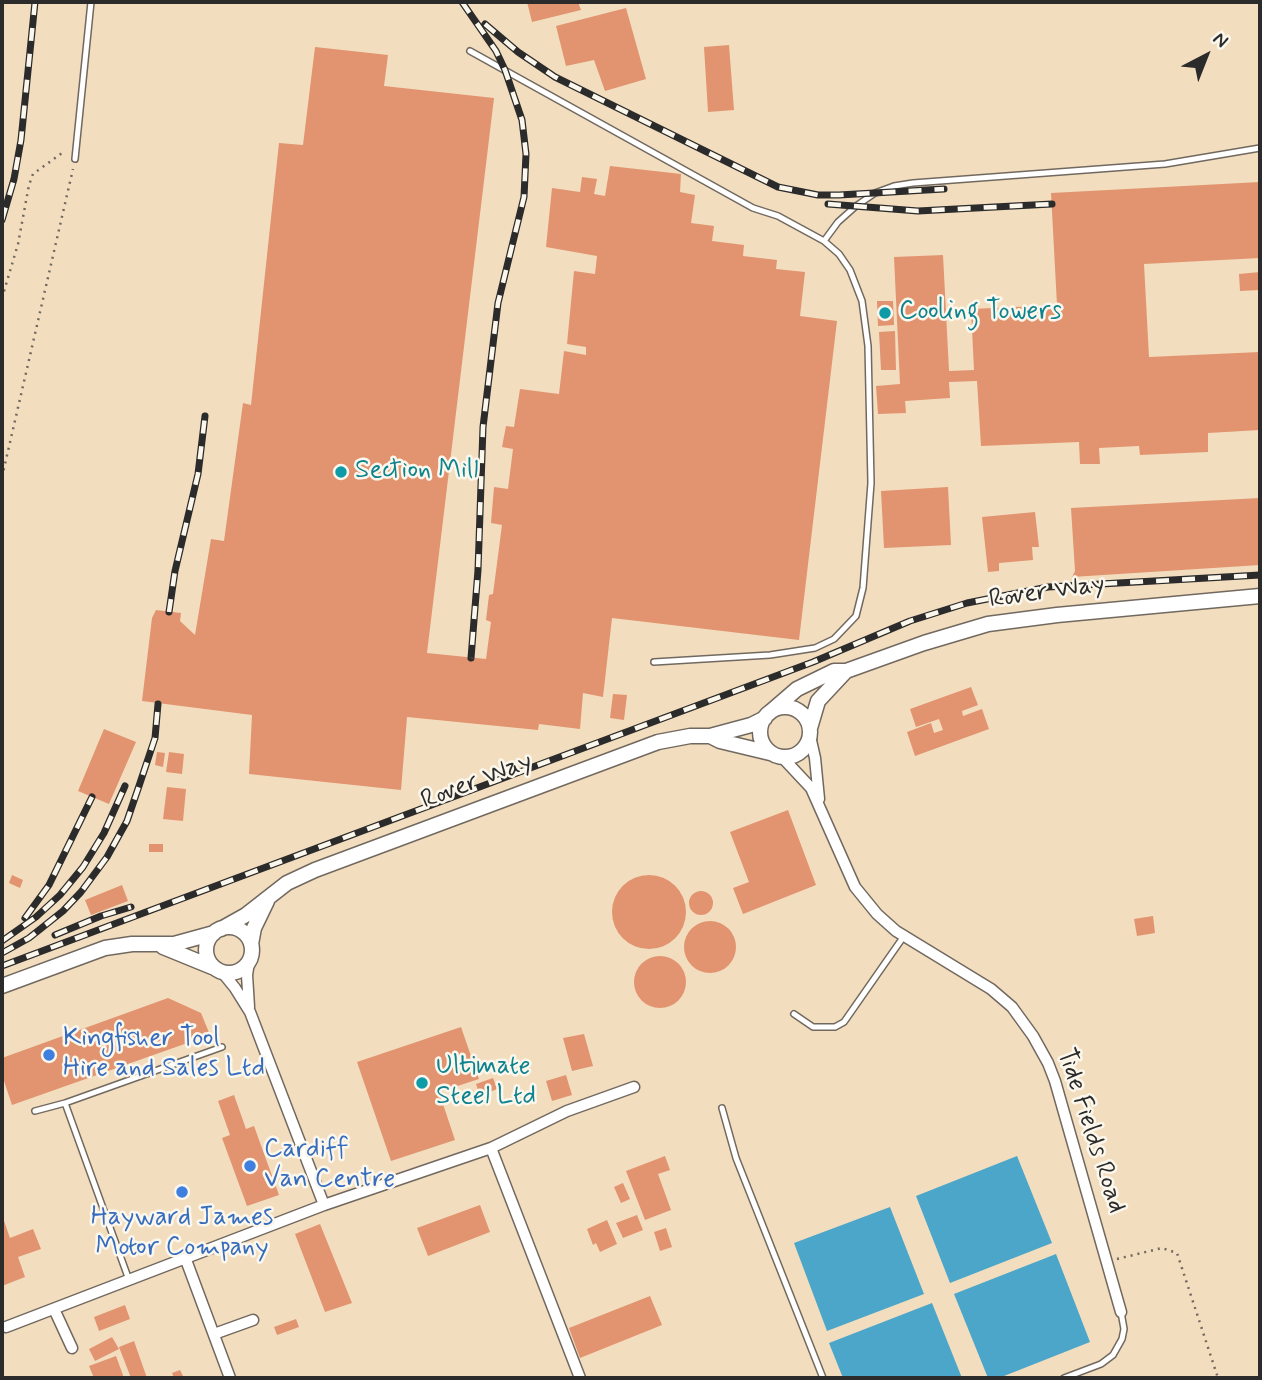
<!DOCTYPE html>
<html>
<head>
<meta charset="utf-8">
<style>
  body { margin:0 }
  #map { position:relative; width:1262px; height:1380px; overflow:hidden; background:#f3ddbf; font-family:Mynerve,sans-serif }
  canvas { display:block }
  .frame { position:absolute; inset:0; border:4px solid #2b2b2b; pointer-events:none }
  .north { position:absolute; left:1171px; top:21px; width:70px; height:70px; -webkit-text-stroke:5px #fbf7ec; paint-order:stroke; rotate:42deg; font-size:19px; font-weight:700; line-height:28px; text-align:center; color:#2b2b2b }
  .north::after { content:''; display:block; margin:auto; width:24px; height:32px; background:#2b2b2b; clip-path:polygon(50% 0,100% 100%,50% 72%,0 100%) }
</style>
</head>
<body>
<div id="map">
<canvas width="1262" height="1380"></canvas>
<div class="frame"></div>
<div class="north">N</div>
</div>
<script>
const ctx = document.querySelector('canvas').getContext('2d');
ctx.lineJoin = 'round';
function fill(path, color) { ctx.fillStyle = color; ctx.fill(path, 'evenodd'); }
const poly = rows => new Path2D(rows.map(r => 'M' + r).join(''));
function strokePath(path, color, width, dash) { ctx.strokeStyle = color; ctx.lineWidth = width; ctx.lineCap = dash ? 'butt' : 'round'; ctx.setLineDash(dash || []); ctx.stroke(path); }
function label(font, color, halo, rows, align = 'center') {
  ctx.font = font + ' Mynerve,sans-serif'; ctx.lineWidth = 5; ctx.setLineDash([]); ctx.textBaseline = 'middle'; ctx.strokeStyle = halo; ctx.fillStyle = color; for (const [text, x, y, turn = 0] of rows) {
    ctx.save(); ctx.translate(x, y); ctx.rotate((+turn || 0) * Math.PI / 180); ctx.textAlign = isNaN(turn) ? turn : align; if (halo) ctx.strokeText(text, 0, 0); ctx.fillText(text, 0, 0); ctx.restore();
  }
}
fill(poly([
  [1017,1156,1052,1243,950,1283,916,1196],
  [890,1207,924,1294,827,1331,794,1243],
  [1056,1254,1090,1342,999,1378,988,1378,954,1294],
  [932,1303,962,1378,843,1378,829,1343]
]), '#4ba6c9');
fill(poly([
  [527,2,578,2,581,10,532,22],
  [626,8,646,79,605,91,594,60,566,66,556,26],
  [729,45,734,110,708,112,704,47],
  [315,47,388,55,384,86,494,98,427,653,486,659,491,622,486,620,489,595,493,594,502,525,491,523,494,487,508,489,513,449,502,447,506,426,514,427,520,389,559,394,564,351,586,355,586,347,567,344,574,271,595,274,597,256,546,247,552,188,580,192,582,177,597,179,594,194,605,196,610,166,681,174,680,192,695,195,691,223,714,226,712,241,744,245,743,256,777,260,776,269,805,272,800,316,837,321,799,640,612,618,603,697,583,693,580,729,539,724,538,730,407,717,401,790,249,774,252,715,142,701,152,618,156,610,181,613,180,621,195,635,211,539,224,541,243,403,251,405,279,143,303,145],
  [1260,182,1260,258,1144,264,1149,357,1260,352,1260,430,1208,433,1208,452,1140,455,1139,446,1099,448,1100,464,1080,464,1079,442,981,446,977,381,949,382,950,398,905,401,906,413,878,414,876,386,900,384,894,257,943,255,949,371,974,370,971,309,1057,305,1051,193],
  [1260,272,1260,290,1240,291,1239,274],
  [877,301,893,301,894,325,878,326],
  [895,331,896,370,881,370,879,332],
  [948,487,951,545,884,548,881,491],
  [1260,498,1260,565,1072,577,1075,571,1071,508],
  [1035,512,1039,547,1032,547,1033,560,999,563,999,571,988,572,982,517],
  [971,687,978,705,962,711,963,716,982,709,989,729,915,756,907,732,931,723,934,733,943,730,939,719,916,727,910,709],
  [613,694,627,695,624,720,610,718],
  [104,729,136,742,109,804,78,791],
  [157,752,165,753,163,767,155,765],
  [169,752,184,754,182,774,166,772],
  [167,787,186,789,183,821,163,819],
  [788,810,816,885,743,914,733,888,749,882,730,832],
  [149,844,163,844,163,852,149,852],
  [12,875,23,880,20,888,9,883],
  '612 912a37 37 0 1 1 74 0a37 37 0 1 1-74 0Z',
  [122,885,128,901,91,915,85,900],
  '689 903a12 12 0 1 1 24 0a12 12 0 1 1-24 0Z',
  [1153,916,1155,933,1137,936,1134,919],
  '684 947a26 26 0 1 1 52 0a26 26 0 1 1-52 0Z',
  '634 982a26 26 0 1 1 52 0a26 26 0 1 1-52 0Z',
  [168,998,201,1013,210,1035,12,1105,2,1075,2,1058],
  [461,1027,479,1079,439,1092,455,1140,391,1161,357,1062],
  [584,1034,593,1066,572,1071,563,1038],
  [566,1075,572,1095,552,1101,546,1081],
  [493,1078,497,1089,480,1096,476,1084],
  [234,1095,246,1129,254,1126,279,1195,247,1206,222,1138,230,1135,218,1101],
  [665,1156,670,1170,658,1174,671,1210,645,1220,626,1171],
  [623,1183,630,1199,621,1203,614,1187],
  [480,1205,490,1232,428,1256,417,1228],
  [2,1215,10,1238,33,1229,41,1249,18,1257,25,1277,2,1286],
  [637,1215,643,1230,623,1238,616,1223],
  [607,1220,617,1244,600,1252,596,1243,593,1245,587,1229],
  [320,1224,352,1303,325,1312,295,1234],
  [666,1228,672,1247,660,1251,654,1232],
  [650,1296,662,1325,580,1358,569,1328],
  [125,1305,130,1319,99,1331,94,1317],
  [296,1319,299,1327,277,1335,274,1327],
  [112,1337,119,1349,95,1361,89,1349],
  [134,1341,147,1378,131,1378,119,1347],
  [116,1356,124,1378,94,1378,89,1366],
  [180,1370,184,1378,174,1378,172,1373]
]), '#e1946f');
const service = poly([
  [470,51,753,208,778,216,824,241,839,254,850,270,862,301,868,346,871,483,863,588,856,616,834,639,815,648,770,655,654,662],
  [75,159,91,2],
  [824,241,838,222,856,206,875,193,894,186,913,183,1165,164,1260,148],
  [794,1014,813,1027,835,1027,844,1022,904,936],
  [722,1108,736,1158,823,1378],
  [35,1111,65,1103],
  [129,1280,65,1103,222,1047],
  [1064,1378,1101,1364,1113,1355,1122,1339,1124,1329,1121,1312]
]);
const minor = poly([
  [810,736,815,758,819,799],
  [782,757,811,788,855,887,877,914,896,931,991,989,1012,1007,1033,1036,1048,1063,1055,1081,1121,1312],
  [249,962,247,975,249,1007],
  [222,972,235,988,250,1012,324,1205],
  [491,1148,580,1378],
  [186,1260,230,1378],
  [54,1309,72,1348],
  [6,1327,324,1205,491,1148,567,1111,634,1087],
  [214,1334,253,1320]
]);
const tertiary = poly([
  '760 732a25 25 0 1 1 50 0a25 25 0 1 1-50 0Z',
  [768,714,797,689,834,671,846,671,924,643,988,624,1057,615,1260,596],
  [810,728,818,701,846,671],
  [710,736,720,741,770,753],
  '206 950a23 23 0 1 1 46 0a23 23 0 1 1-46 0Z',
  [221,929,246,915,287,883,315,870,658,742,690,736,710,736,751,725,765,718],
  [251,944,254,928,267,901],
  [163,947,212,967],
  [2,986,105,948,132,944,174,944,214,933]
]);
strokePath(service, '#71695f', 8);
strokePath(minor, '#71695f', 13);
strokePath(tertiary, '#71695f', 17);
strokePath(poly([
  [2,298,18,244,29,185,33,174,62,153,66,154],
  [2,477,73,169],
  [1117,1259,1162,1248,1177,1253,1218,1378]
]), '#71695f', 2.5, [2, 5]);
strokePath(service, '#fff', 5);
strokePath(minor, '#fff', 10);
strokePath(tertiary, '#fff', 14);
const rail = poly([
  [462,2,496,51,505,70,522,120,526,154,524,197,498,303,483,427,478,570,471,658],
  [485,24,518,52,555,77,778,187,818,195,839,195,944,189],
  [828,204,918,211,1052,204],
  [2,220,14,179,21,140,35,2],
  [169,612,175,571,198,474,205,416],
  [25,918,49,885,92,797],
  [55,935,101,916,131,907],
  [2,941,36,917,60,895,83,867,104,833,125,786],
  [2,953,29,938,63,911,81,892,107,857,127,821,139,786,155,738,158,704],
  [2,966,813,662,910,621,967,603,1048,587,1260,575]
]);
strokePath(rail, '#2b2b2b', 7);
strokePath(rail, '#fbf7ec', 4.5, [13]);
for (const [x, y, r, color] of [
  [885,313,7,"#0f9aa8"],
  [341,472,7,"#0f9aa8"],
  [49,1055,7,"#3f7fe0"],
  [422,1083,7,"#0f9aa8"],
  [250,1166,7,"#3f7fe0"],
  [182,1192,7,"#3f7fe0"]
]) { const dot = new Path2D(); dot.arc(x, y, r, 0, 2 * Math.PI); ctx.fillStyle = color; ctx.fill(dot); strokePath(dot, '#fbf7ec', 2.5); }
label('26px', '#0d838f', '#fbf7ec', [
  ["Cooling Towers",899,313],
  ["Section Mill",355,472],
  ["Ultimate",436,1068],
  ["Steel Ltd",436,1098]
], 'left');
label('26px', '#2b2b2b', '#fbf7ec', [
  ["Rover Way",1047,593,-8],
  ["Rover Way",477,782,-21],
  ["Tide Fields Road",1090,1131,72]
]);
label('26px', '#366cbe', '#fbf7ec', [
  ["Kingfisher Tool",63,1040],
  ["Hire and Sales Ltd",63,1070],
  ["Cardiff",264,1151],
  ["Van Centre",264,1181],
  ["Hayward James",182,1219,"center"],
  ["Motor Company",182,1249,"center"]
], 'left');
</script>
</body>
</html>
